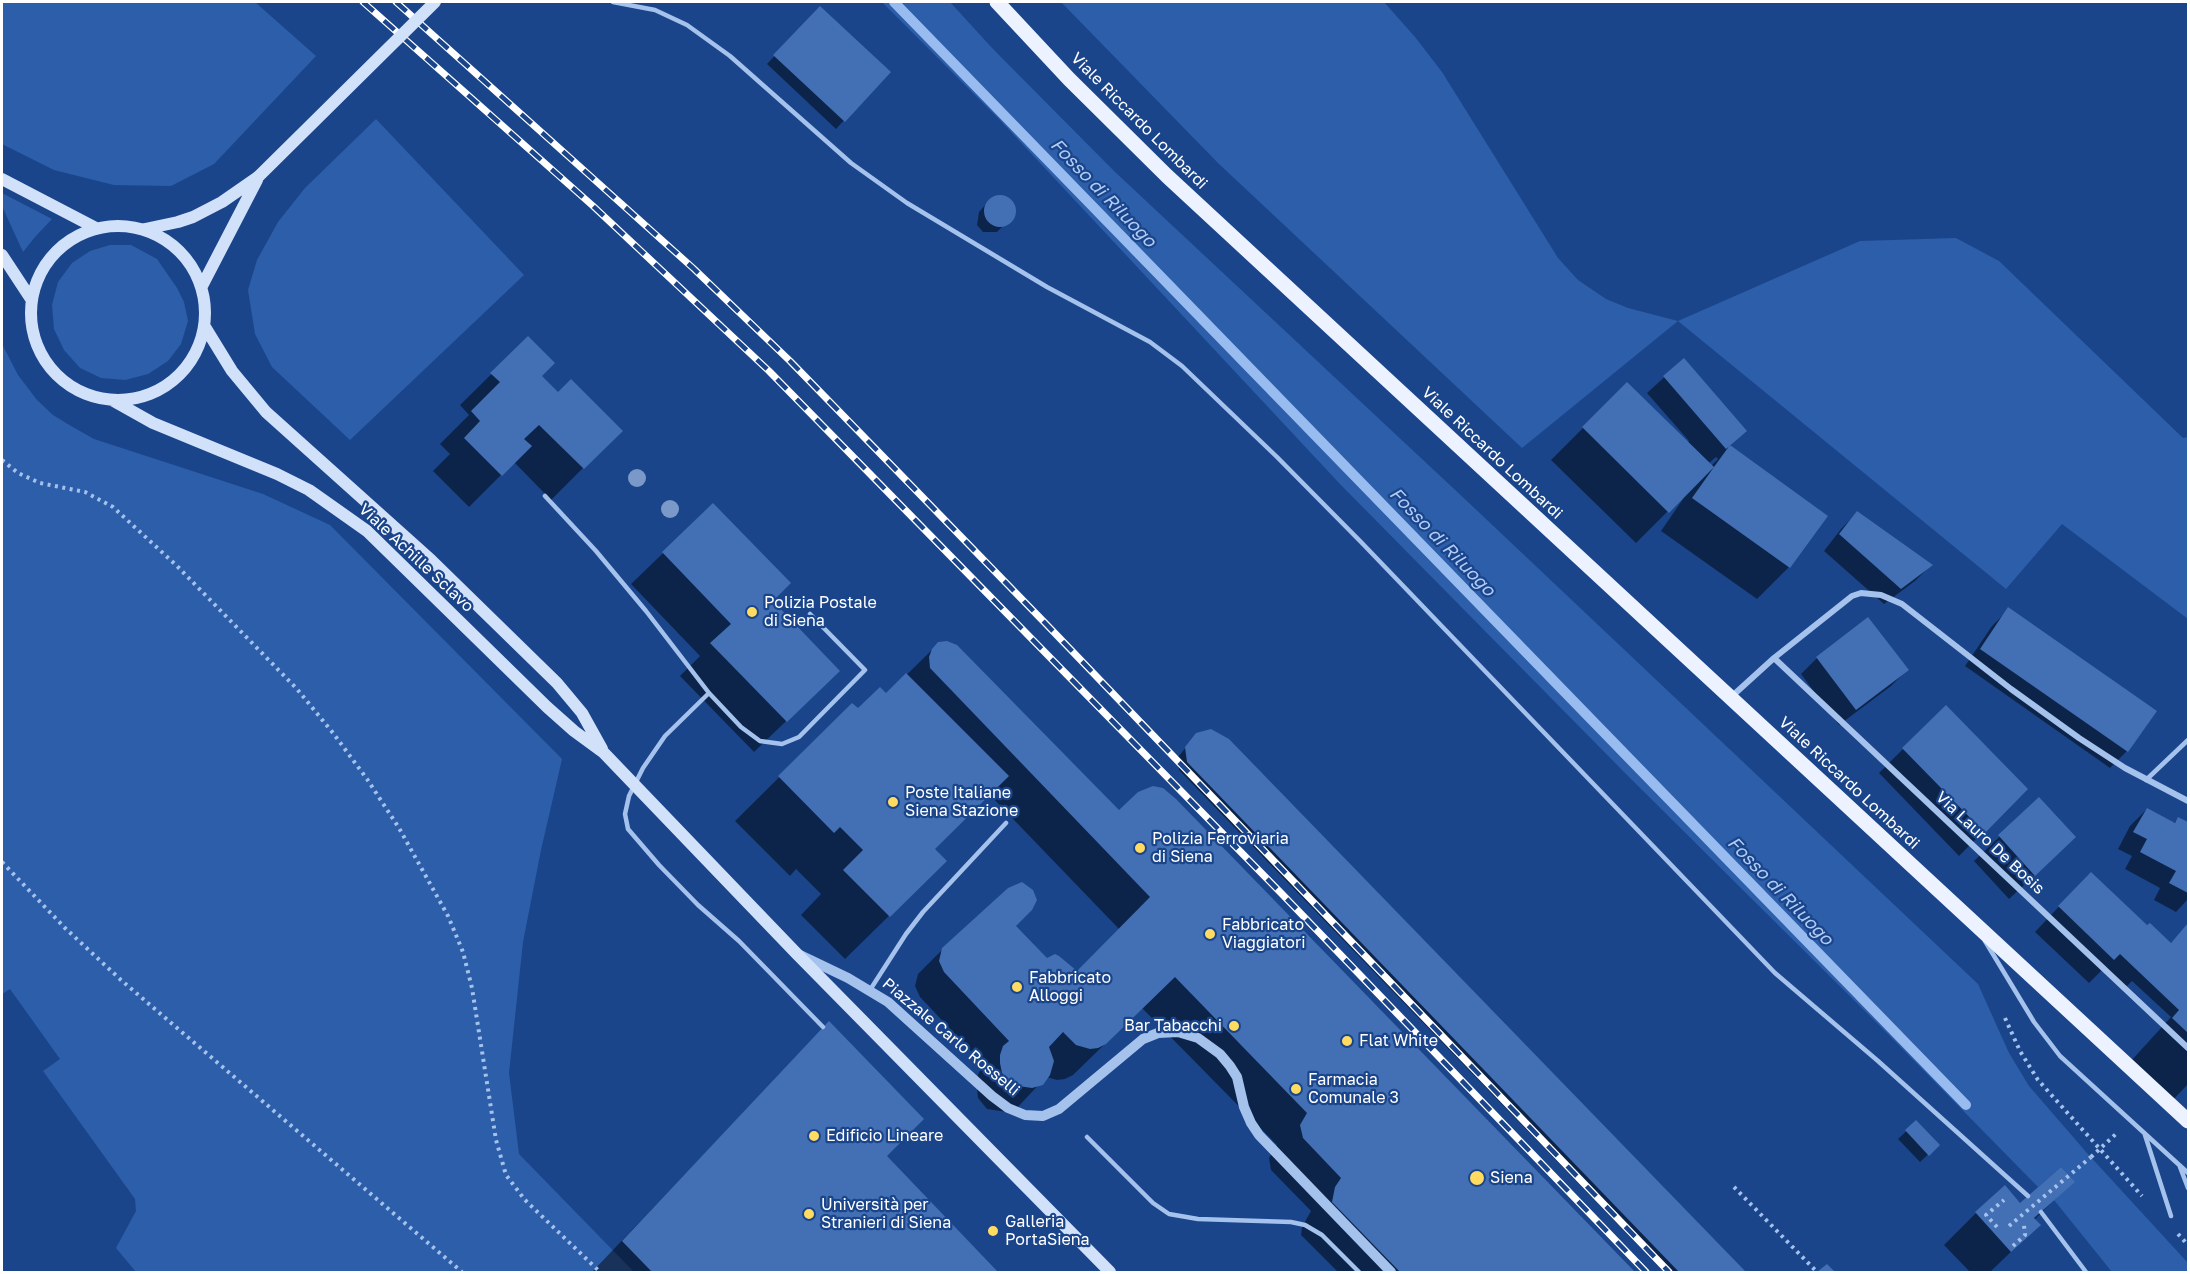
<!DOCTYPE html>
<html>
<head>
<meta charset="utf-8">
<style>
  body { margin:0 }
  #map { position:relative; width:2190px; height:1274px; overflow:hidden; background:#1a458b; font-family:"Golos Text",sans-serif }
  canvas { display:block }
  .frame { position:absolute; inset:0; border:3px solid #fff; pointer-events:none }
</style>
</head>
<body>
<div id="map">
<canvas width="2190" height="1274"></canvas>
<div class="frame"></div>
</div>
<script>
const ctx = document.querySelector('canvas').getContext('2d');
ctx.lineJoin = 'round';
function fill(path, color) { ctx.fillStyle = color; ctx.fill(path, 'evenodd'); }
const poly = rows => new Path2D(rows.map(r => 'M' + r).join(''));
function strokePath(path, color, width, dash) { ctx.strokeStyle = color; ctx.lineWidth = width; ctx.lineCap = dash ? 'butt' : 'round'; ctx.setLineDash(dash || []); ctx.stroke(path); }
function label(font, color, halo, rows, align = 'center') {
  ctx.font = font + ' "Golos Text",sans-serif'; ctx.lineWidth = 4.5; ctx.setLineDash([]); ctx.textBaseline = 'middle'; ctx.strokeStyle = halo; ctx.fillStyle = color; for (const [text, x, y, turn = 0] of rows) {
    ctx.save(); ctx.translate(x, y); ctx.rotate((+turn || 0) * Math.PI / 180); ctx.textAlign = isNaN(turn) ? turn : align; if (halo) ctx.strokeText(text, 0, 0); ctx.fillText(text, 0, 0); ctx.restore();
  }
}
fill(poly([
  [2,2,255,2,316,56,214,164,171,186,114,185,54,170,2,144],
  [882,2,950,2,993,49,1114,171,1468,502,1978,984,2009,1053,2029,1086,2087,1153,2188,1263,2188,1272,2112,1272,2054,1200,2074,1182,2061,1167,2038,1187,1880,1026,1626,774,1339,483,998,118],
  [1061,2,1384,2,1415,37,1442,72,1558,258,1578,280,1606,299,1628,308,1678,321,1860,241,1956,238,1999,261,2183,438,2188,437,2188,619,2062,524,2006,589,1678,321,1522,448,1218,163],
  [376,119,524,275,350,440,272,367,255,334,248,290,257,260,278,222,305,188],
  [2,193,52,219,35,237,23,252,2,206],
  [110,245,131,245,157,259,177,288,184,302,188,321,181,344,168,361,148,374,125,380,101,378,80,368,64,350,54,329,52,305,58,282,72,263,90,251],
  [2,344,18,375,37,400,53,415,71,426,94,439,263,494,330,525,562,759,541,850,523,942,509,1073,519,1154,634,1272,136,1272,116,1248,136,1211,135,1199,43,1071,60,1059,10,989,2,994]
]), '#2d5eaa');
fill(poly([
  [820,8,889,72,836,129,767,64],
  [999,196,1008,199,1013,207,1013,216,997,232,983,232,977,225,979,212,987,203],
  [528,338,540,376,558,394,620,431,551,500,514,462,469,507,433,471,450,454,440,444,469,415,460,405],
  [1683,360,1729,446,1826,516,1789,567,1757,599,1661,531,1683,499,1681,498,1636,543,1551,460,1627,384,1687,443,1689,441,1647,393],
  [1716,457,1718,459,1711,466,1708,464],
  [713,505,771,601,806,702,754,752,680,676,700,656,631,584],
  [1857,513,1931,565,1915,581,1884,604,1824,551,1841,529],
  [2009,609,2155,712,2127,751,2110,768,1965,666,1992,626],
  [938,644,1119,812,1175,800,1633,1272,1338,1272,1301,1235,1302,1227,1311,1211,1271,1170,1269,1158,1277,1145,1142,1008,1073,1075,1065,1079,1057,1080,1046,1077,1016,1109,1007,1112,987,1109,978,1098,976,1081,979,1072,985,1066,920,997,915,986,918,974,947,945,1014,926,1047,959,1077,973,1119,929,989,794,934,849,945,861,845,959,801,915,821,894,796,869,790,876,735,821,852,705,858,711,886,695],
  [1817,658,1907,670,1891,686,1839,725,1801,674],
  [1197,734,1228,740,1744,1272,1664,1272,1179,770,1178,757],
  [1903,749,2026,789,1959,856,1879,773],
  [2039,799,2050,861,2009,899,1974,861],
  [2147,809,2173,824,2179,818,2188,824,2188,899,2176,912,2154,900,2160,888,2125,869,2132,856,2118,849,2130,826],
  [2067,898,2147,927,2170,944,2188,925,2188,1084,2172,1101,2130,1062,2171,1017,2132,981,2124,989,2103,969,2089,983,2035,932],
  [829,1023,885,1155,996,1272,592,1272],
  [1916,1122,1938,1145,1920,1162,1898,1139],
  [2072,1182,2034,1220,2039,1225,1990,1272,1970,1272,1944,1245,1976,1213,2020,1205]
]), '#0007');
strokePath(poly([
  [894,2,1966,1105]
]), '#98bcf0', 10);
fill(poly([
  [820,6,891,72,845,122,773,55],
  '984 211a16 16 0 1 1 32 0a16 16 0 1 1-32 0Z',
  [528,336,555,363,542,376,558,392,571,379,623,431,584,469,539,425,524,439,532,446,502,476,464,438,480,421,471,411,500,382,490,373],
  [1684,358,1747,431,1726,449,1663,376],
  [1627,382,1714,467,1730,445,1828,516,1790,568,1692,498,1714,467,1669,513,1582,427],
  [713,503,791,583,773,601,840,671,787,722,710,643,731,624,662,552],
  [1857,511,1933,565,1901,589,1839,534],
  [2008,607,2157,711,2128,752,1980,649],
  [1868,617,1909,670,1856,710,1816,657],
  [947,641,957,645,1119,810,1138,792,1153,786,1163,788,1176,799,1635,1272,1400,1272,1332,1202,1335,1187,1341,1178,1303,1138,1300,1125,1307,1113,1175,977,1106,1044,1098,1048,1090,1049,1076,1045,1063,1032,1049,1047,1054,1061,1050,1075,1043,1085,1032,1088,1012,1085,1002,1073,1000,1063,1000,1055,1003,1046,1009,1041,944,972,939,961,942,948,1008,888,1022,882,1033,890,1037,900,1032,910,1016,926,1047,958,1055,954,1059,956,1077,971,1150,897,930,668,929,657,932,649,938,642],
  [906,673,1009,776,935,849,947,861,890,917,843,870,863,850,840,827,834,833,778,776,852,703,858,708,880,687,886,693],
  [1946,705,2028,789,1985,833,1902,748],
  [1211,729,1229,739,1746,1272,1679,1272,1187,762,1185,747,1196,733],
  [2039,797,2076,837,2035,876,1998,835],
  [2147,808,2175,823,2178,817,2188,822,2188,893,2169,883,2176,871,2140,852,2147,839,2133,832],
  [2091,872,2147,925,2150,923,2171,943,2188,923,2188,1033,2172,1018,2179,1010,2120,954,2114,960,2058,906],
  [829,1021,924,1119,887,1156,998,1272,652,1272,622,1241],
  [1916,1120,1940,1145,1929,1156,1905,1130],
  [2061,1167,2075,1182,2034,1218,2041,1225,2011,1252,1975,1212,2005,1185,2020,1203],
  [1827,1264,1835,1272,1817,1272]
]), '#436fb4');
strokePath(poly([
  [2,460,18,473,40,483,85,492,113,507,177,566,297,689,333,733,367,779,399,828,448,916,463,952,472,988,496,1140,506,1175,525,1200,600,1272],
  [2,862,65,928,121,980,462,1272],
  [2005,1018,2020,1051,2038,1080,2142,1196],
  [2091,1157,2117,1133],
  [1734,1187,1817,1272],
  [1997,1227,1986,1215,2004,1200],
  [2178,1234,2188,1245],
  [2013,1246,2025,1235,2024,1225]
]), '#a5c2ed', 4, [3, 4.5]);
strokePath(poly([
  [613,2,655,10,687,25,730,56,851,163,907,203,1047,287,1150,342,1182,366,1277,457,1361,542,1775,973,1878,1061,2028,1196],
  [545,496,596,551,646,611,709,693,741,727,760,741,782,744,799,737,865,670,810,614],
  [709,693,665,736,643,768,629,796,625,814,628,829,659,865,698,905,739,941,823,1027],
  [2146,780,2188,740],
  [1985,941,2034,1022,2060,1056,2188,1173],
  [870,990,906,934,923,912,1006,823],
  [2145,1135,2171,1216],
  [1087,1137,1153,1203,1169,1214,1198,1219,1291,1222,1305,1225,1322,1235,1359,1272],
  [2180,1167,2188,1188],
  [2041,1212,2086,1272]
]), '#a5c2ed', 4.5);
strokePath(poly([
  [1774,658,2188,1048],
  [1730,698,1774,658,1852,596,1861,593,1881,595,1902,604,2011,689,2079,738,2125,768,2188,801]
]), '#a5c2ed', 6);
strokePath(poly([
  [800,955,848,978,888,1002,992,1096,1008,1108,1025,1115,1043,1116,1059,1109,1143,1039,1158,1033,1178,1032,1198,1038,1220,1054,1230,1066,1237,1077,1244,1107,1251,1123,1259,1135,1391,1272]
]), '#a5c2ed', 10);
strokePath(poly([
  [2,179,96,228],
  '31 313a87 87 0 1 1 174 0a87 87 0 1 1-174 0Z',
  [145,229,178,222,193,217,222,202,258,177],
  [2,255,31,299],
  [202,286,257,180],
  [205,327,232,371,266,412,431,560,557,683,582,713,602,749],
  [112,400,153,423,277,474,309,490,367,531,547,707,574,731,604,753,797,954,1110,1272]
]), '#d2e1fa', 12);
strokePath(poly([
  [997,2,1069,79,1167,176,2188,1121]
]), '#ecf2ff', 15);
const rail = poly([
  [363,2,593,206,769,371,1282,894,1646,1272],
  [396,2,693,268,790,361,1047,625,1669,1272]
]);
strokePath(rail, '#fff', 7);
strokePath(rail, '#1a458b', 4.5, [14]);
strokePath(poly([
  [2009,1226,2091,1157]
]), '#a5c2ed', 4, [3, 4.5]);
strokePath(poly([
  [258,177,435,2]
]), '#d2e1fa', 12);
ctx.fillStyle = '#7b99c8';
for (const [x, y] of [
  [637,478],
  [670,509]
]) { ctx.beginPath(); ctx.arc(x, y, 9, 0, 2 * Math.PI); ctx.fill(); }
for (const [x, y, r, color] of [
  [752,612,6,"#ffdb62"],
  [893,802,6,"#ffdb62"],
  [1140,848,6,"#ffdb62"],
  [1210,934,6,"#ffdb62"],
  [1017,987,6,"#ffdb62"],
  [1234,1026,6,"#ffdb62"],
  [1347,1041,6,"#ffdb62"],
  [1296,1089,6,"#ffdb62"],
  [814,1136,6,"#ffdb62"],
  [1477,1178,8,"#ffdb62"],
  [809,1214,6,"#ffdb62"],
  [993,1231,6,"#ffdb62"]
]) { const dot = new Path2D(); dot.arc(x, y, r, 0, 2 * Math.PI); ctx.fillStyle = color; ctx.fill(dot); strokePath(dot, '#1a458b', 2); }
label('16px', '#fff', '#1a458b', [
  ["Viale Riccardo Lombardi",1139,121,45],
  ["Viale Riccardo Lombardi",1492,453,43],
  ["Viale Achille Sclavo",416,558,43],
  ["Viale Riccardo Lombardi",1849,783,43],
  ["Via Lauro De Bosis",1990,843,43],
  ["Piazzale Carlo Rosselli",951,1037,40]
]);
label('16px', '#fff', '#1a458b', [
  ["Polizia Postale",764,603],
  ["di Siena",764,621],
  ["Poste Italiane",905,793],
  ["Siena Stazione",905,811],
  ["Polizia Ferroviaria",1152,839],
  ["di Siena",1152,857],
  ["Fabbricato",1222,925],
  ["Viaggiatori",1222,943],
  ["Fabbricato",1029,978],
  ["Alloggi",1029,996],
  ["Bar Tabacchi",1222,1026,"right"],
  ["Flat White",1359,1041],
  ["Farmacia",1308,1080],
  ["Comunale 3",1308,1098],
  ["Edificio Lineare",826,1136],
  ["Siena",1490,1178],
  ["Università per",821,1205],
  ["Stranieri di Siena",821,1223],
  ["Galleria",1005,1222],
  ["PortaSiena",1005,1240]
], 'left');
label('italic 18px', '#b1ccf5', '#1a458b', [
  ["Fosso di Riluogo",1103,193,46],
  ["Fosso di Riluogo",1442,542,46],
  ["Fosso di Riluogo",1780,891,46]
]);
</script>
</body>
</html>
